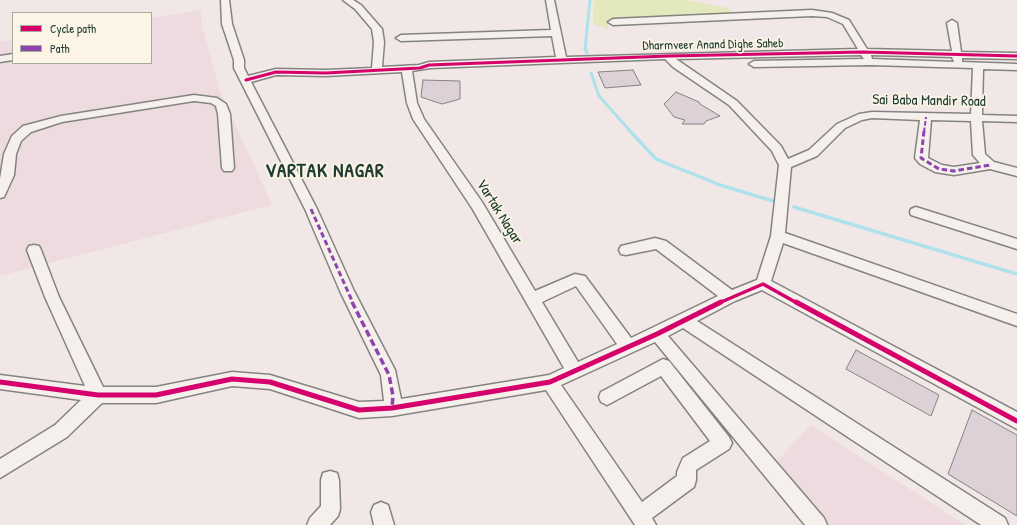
<!DOCTYPE html>
<html>
<head>
<meta charset="utf-8">
<style>
  body { margin:0 }
  #map { position:relative; width:1017px; height:525px; overflow:hidden; background:#f2e7e7; font-family:"Patrick Hand",sans-serif }
  canvas { display:block }
  .legend { position:absolute; left:12px; top:12px; width:140px; height:52px; box-sizing:border-box; background:#fcf5e5; border:1px solid #a4ab9e; margin:0; padding:5px 7px; list-style:none; font-size:12px; color:#1f3d34 }
  .legend li { display:flex; align-items:center; gap:8px; height:20px }
  .legend b { width:20px; border:1px solid #a4ab9e }
</style>
</head>
<body>
<div id="map">
<canvas width="1017" height="525"></canvas>
<ul class="legend">
<li><b style="height:5px;background:#d6006c"></b>Cycle path</li>
<li><b style="height:5px;background:#8e44ad"></b>Path</li>
</ul>
</div>
<script>
const ctx = document.querySelector('canvas').getContext('2d');
ctx.lineJoin = 'round';
function fill(path, color) { ctx.fillStyle = color; ctx.fill(path, 'evenodd'); }
const poly = rows => new Path2D(rows.map(r => 'M' + r).join(''));
function strokePath(path, color, width, dash) { ctx.strokeStyle = color; ctx.lineWidth = width; ctx.lineCap = dash ? 'butt' : 'round'; ctx.setLineDash(dash || []); ctx.stroke(path); }
function label(font, color, halo, rows, align = 'center') {
  ctx.font = font + ' "Patrick Hand",sans-serif'; ctx.lineWidth = 3.5; ctx.setLineDash([]); ctx.textBaseline = 'middle'; ctx.strokeStyle = halo; ctx.fillStyle = color; for (const [text, x, y, turn = 0] of rows) {
    ctx.save(); ctx.translate(x, y); ctx.rotate((+turn || 0) * Math.PI / 180); ctx.textAlign = isNaN(turn) ? turn : align; if (halo) ctx.strokeText(text, 0, 0); ctx.fillText(text, 0, 0); ctx.restore();
  }
}
fill(poly([
  [201,10,202,27,220,91,272,205,0,276,0,42,13,40,13,63,151,63,151,18],
  [811,425,965,525,824,525,773,465]
]), '#eedbe0');
fill(poly([
  [594,0,685,0,728,8,735,13,608,20,608,29,593,24]
]), '#e4e8bd');
strokePath(poly([
  [587,53,585,49,590,0],
  [591,73,599,96,631,132]
]), '#ade2ea', 3);
strokePath(poly([
  [630,131,656,159,720,185,773,201],
  [794,207,1017,274]
]), '#ade2ea', 3.5);
const building = poly([
  [633,70,641,85,605,88,598,72,633,70],
  [423,80,460,81,460,99,442,104,421,97,423,80],
  [676,92,699,102,700,104,720,116,706,121,704,124,682,124,685,120,674,117,664,104,676,92],
  [856,350,939,395,931,416,846,369,856,350],
  [972,410,1017,435,1017,516,948,474,972,410]
]);
fill(building, '#ddd0d6');
strokePath(building, '#838482', 1);
const minor = poly([
  [221,0,229,0,232,24,244,60,244,68,248,76,276,69,326,70,372,68,374,42,372,29,355,9,343,0,353,0,361,5,382,29,384,42,382,67,419,65,429,62,556,57,552,36,401,41,396,38,401,35,551,30,546,0,554,0,566,57,858,49,843,24,827,17,812,16,613,25,608,22,613,19,812,10,832,13,849,20,867,49,952,51,947,23,952,20,957,23,961,52,1017,53,1017,59,962,58,962,62,1017,64,1017,70,983,69,982,115,1017,116,1017,122,982,121,985,154,994,162,1017,168,1017,176,990,169,954,175,935,172,920,164,915,158,920,120,872,118,862,120,845,128,817,156,791,167,785,233,1017,314,1017,326,783,243,771,281,1017,412,1017,429,762,290,735,301,697,321,1005,518,1008,525,981,525,683,328,668,336,824,518,827,525,805,525,655,342,561,385,642,502,677,476,677,472,683,458,710,441,661,376,607,405,601,402,599,397,601,392,663,359,669,361,729,437,732,443,729,449,696,470,696,480,694,487,652,518,656,525,635,525,546,390,392,416,359,418,270,389,232,386,156,403,102,403,67,437,0,478,0,459,55,425,81,400,0,389,0,375,85,386,45,297,27,250,29,246,34,245,39,246,41,250,59,297,103,387,156,387,232,372,270,375,359,402,384,401,381,375,340,291,305,209,234,68,234,60,222,24,221,0],
  [861,55,864,59,754,61,749,64,754,67,871,65,973,68,971,114,872,112,859,114,837,124,809,150,788,159,781,146,737,101,676,59,861,55],
  [871,55,952,57,954,62,872,59,871,55],
  [665,59,673,67,729,105,772,151,779,165,771,236,757,280,732,290,666,241,655,238,621,246,619,250,621,254,626,255,656,249,718,296,631,338,585,276,575,274,535,291,482,202,424,119,417,103,412,71,430,68,665,59],
  [402,72,407,103,413,119,472,208,564,368,549,375,401,399,395,370,354,291,317,209,251,82,276,75,326,76,402,72],
  [931,120,971,121,973,155,980,163,954,167,942,165,928,158,931,120],
  [576,286,617,344,578,362,542,302,576,286],
  [13,54,13,60,0,62,0,56,13,54],
  [194,95,217,98,226,104,230,114,234,168,232,171,224,171,222,168,218,114,216,106,211,103,194,101,62,122,31,132,21,141,16,154,14,175,4,197,0,198,0,179,4,154,12,136,23,126,61,116,194,95],
  [916,207,1017,239,1017,249,911,215,910,212,911,209,916,207],
  [330,471,337,473,339,480,340,509,338,516,330,525,307,525,310,518,321,506,321,480,323,473,330,471],
  [381,502,388,505,394,525,374,525,371,512,374,505,381,502]
]);
strokePath(minor, '#838482', 3);
fill(minor, '#f5f0eb');
strokePath(poly([
  [924,132,926,117]
]), '#8e44ad', 2, [4.5, 2]);
strokePath(poly([
  [924,131,921,158,939,169,954,171,990,165],
  [311,209,353,303]
]), '#8e44ad', 3, [5.5, 3]);
strokePath(poly([
  [352,302,389,375,393,396,392,408]
]), '#8e44ad', 3.5, [7, 3.5]);
strokePath(poly([
  [246,80,276,72,326,73,420,68,429,65,668,56,863,52,1017,56]
]), '#d6006c', 3);
strokePath(poly([
  [719,303,763,284,797,303]
]), '#d6006c', 3.5);
strokePath(poly([
  [796,302,1017,421],
  [0,382,98,395,156,395,232,379,270,382,359,410,392,408,550,382,657,334,721,302]
]), '#d6006c', 5);
label('13px', '#1f3d34', '#fcf5e5', [
  ["Dharmveer Anand Dighe Saheb",713,45,-1]
]);
label('15px', '#1f3d34', '#fcf5e5', [
  ["Sai Baba Mandir Road",929,101,1],
  ["Vartak Nagar",499,212,58]
]);
ctx.letterSpacing = '1px';
label('bold 19px', '#1f3d34', '#fcf5e5', [
  ["VARTAK NAGAR",325,172]
]);
ctx.letterSpacing = '0px';
</script>
</body>
</html>
